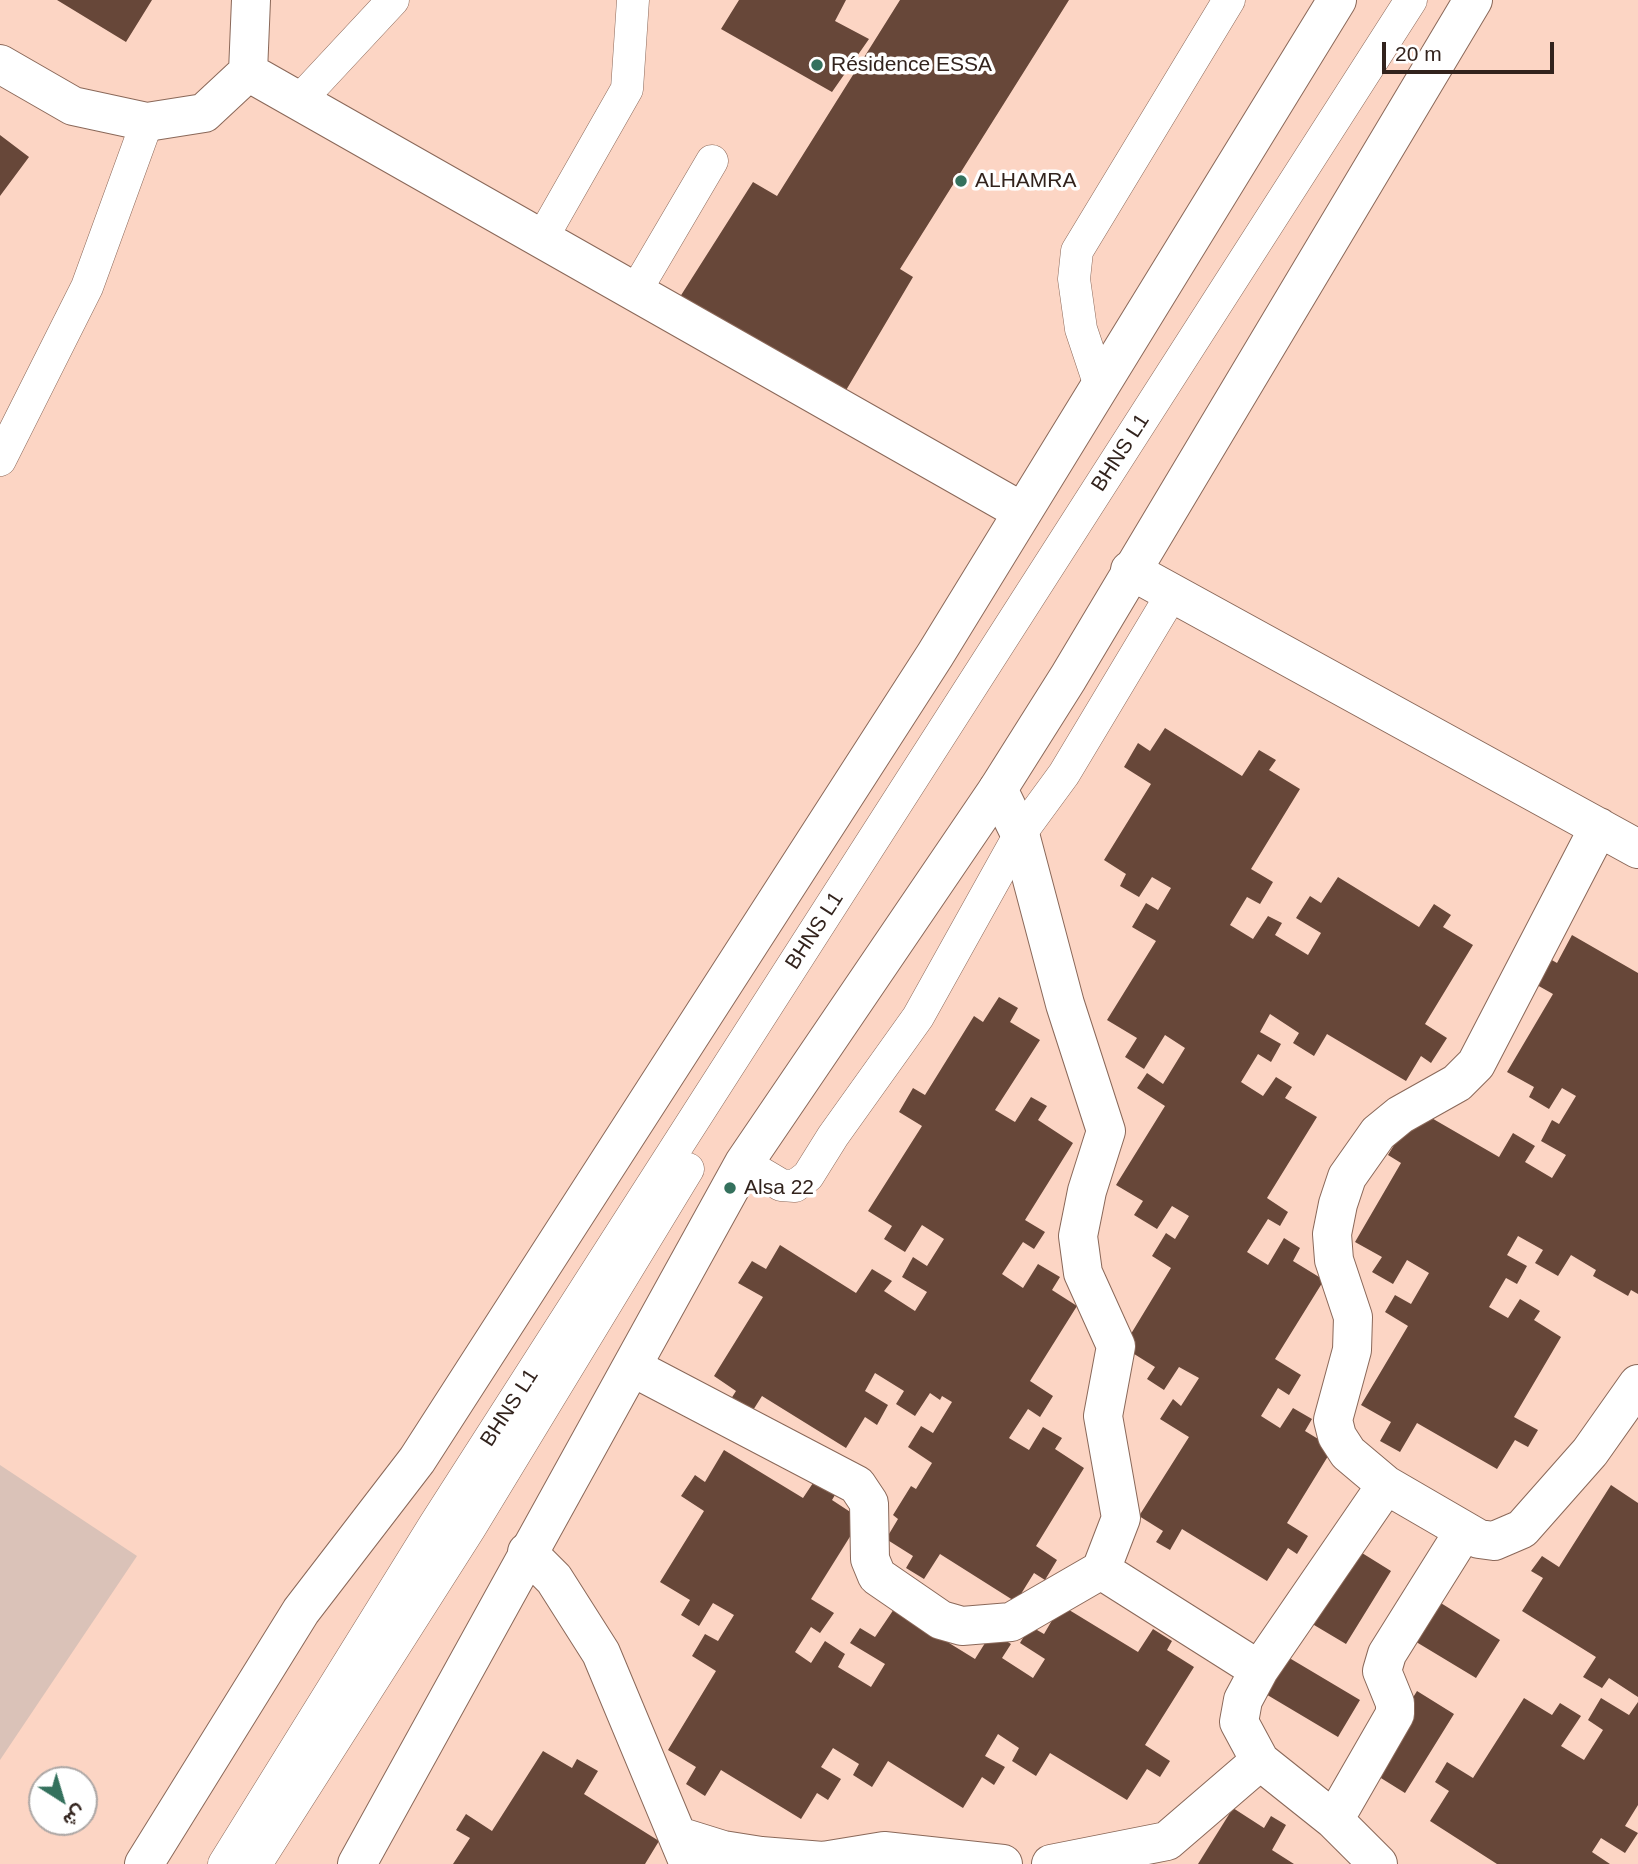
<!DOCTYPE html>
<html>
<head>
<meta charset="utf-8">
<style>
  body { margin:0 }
  #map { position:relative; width:1638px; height:1864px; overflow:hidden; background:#fcd5c4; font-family:Arial,Vazirmatn,sans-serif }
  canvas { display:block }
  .north { position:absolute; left:28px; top:1766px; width:70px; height:70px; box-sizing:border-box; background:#fff; border:2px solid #ada7a5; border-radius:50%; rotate:143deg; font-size:19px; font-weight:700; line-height:28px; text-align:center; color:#32231d }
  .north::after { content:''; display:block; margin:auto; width:24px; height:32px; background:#34715d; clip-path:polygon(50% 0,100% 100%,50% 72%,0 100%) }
  .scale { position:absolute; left:1382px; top:42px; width:172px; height:32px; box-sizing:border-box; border:4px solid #32231d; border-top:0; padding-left:9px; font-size:21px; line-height:24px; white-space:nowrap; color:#32231d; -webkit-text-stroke:5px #fff; paint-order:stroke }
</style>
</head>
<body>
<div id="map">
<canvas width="1638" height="1864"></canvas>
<div class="north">ش</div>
<div class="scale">20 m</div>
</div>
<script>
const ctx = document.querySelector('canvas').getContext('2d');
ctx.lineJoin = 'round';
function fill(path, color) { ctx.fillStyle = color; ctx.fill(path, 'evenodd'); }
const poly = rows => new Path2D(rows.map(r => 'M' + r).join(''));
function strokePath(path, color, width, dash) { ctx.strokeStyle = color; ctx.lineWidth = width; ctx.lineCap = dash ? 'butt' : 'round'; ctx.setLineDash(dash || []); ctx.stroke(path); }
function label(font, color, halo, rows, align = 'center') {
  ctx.font = font + ' Arial,sans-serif'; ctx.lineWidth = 7; ctx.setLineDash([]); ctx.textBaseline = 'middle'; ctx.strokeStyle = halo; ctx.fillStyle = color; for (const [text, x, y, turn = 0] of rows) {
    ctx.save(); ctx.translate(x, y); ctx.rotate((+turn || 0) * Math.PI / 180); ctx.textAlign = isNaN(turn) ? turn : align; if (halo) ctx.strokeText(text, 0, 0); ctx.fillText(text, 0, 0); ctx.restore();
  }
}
fill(poly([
  [0,1465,137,1556,0,1760]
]), '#dac2b8');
fill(poly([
  [57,0,152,0,126,42],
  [739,0,846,0,835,21,869,39,832,92,721,29],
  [900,0,1069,0,900,269,913,277,845,392,678,300,753,182,777,196],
  [0,135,29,157,0,196],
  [1165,728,1242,776,1259,750,1276,760,1269,770,1300,789,1251,869,1273,882,1260,904,1247,897,1230,925,1253,939,1268,916,1282,923,1275,935,1308,955,1321,933,1296,918,1310,896,1321,903,1338,877,1419,927,1434,904,1451,915,1443,927,1473,945,1425,1024,1447,1038,1431,1063,1421,1056,1406,1081,1327,1034,1314,1056,1293,1043,1299,1033,1270,1014,1260,1032,1281,1044,1271,1062,1258,1054,1241,1082,1263,1096,1276,1077,1292,1087,1285,1098,1317,1117,1267,1198,1288,1212,1280,1226,1268,1219,1247,1252,1268,1265,1284,1238,1300,1248,1293,1261,1324,1280,1275,1359,1301,1375,1289,1395,1278,1388,1261,1416,1280,1428,1293,1408,1312,1419,1305,1431,1333,1448,1287,1523,1308,1536,1297,1554,1288,1548,1267,1581,1182,1529,1170,1550,1156,1542,1163,1531,1139,1516,1189,1437,1160,1419,1173,1399,1181,1406,1199,1378,1179,1367,1164,1390,1147,1379,1155,1367,1123,1347,1171,1268,1152,1256,1166,1233,1175,1239,1189,1216,1172,1206,1157,1229,1134,1215,1143,1201,1116,1185,1165,1106,1137,1088,1147,1073,1163,1084,1185,1048,1165,1035,1144,1069,1125,1057,1137,1038,1107,1020,1156,941,1132,927,1146,903,1158,910,1171,888,1152,877,1139,897,1120,886,1126,874,1104,860,1151,784,1124,767,1138,743,1150,751],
  [1572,935,1638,973,1638,1294,1631,1290,1628,1296,1593,1276,1596,1270,1571,1255,1558,1276,1535,1263,1543,1250,1518,1236,1507,1255,1527,1266,1517,1284,1506,1278,1489,1307,1508,1318,1520,1299,1540,1311,1534,1320,1561,1337,1514,1417,1538,1430,1528,1447,1515,1440,1497,1469,1417,1423,1400,1452,1380,1441,1391,1422,1361,1405,1408,1326,1385,1312,1395,1295,1411,1304,1429,1273,1407,1260,1393,1284,1372,1272,1382,1257,1355,1242,1401,1163,1388,1155,1416,1109,1499,1157,1513,1133,1535,1146,1525,1162,1552,1178,1566,1155,1541,1141,1552,1120,1559,1124,1576,1096,1562,1088,1549,1109,1529,1097,1534,1087,1507,1072,1553,994,1528,980,1543,955,1557,963],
  [999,997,1018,1008,1010,1022,1040,1040,995,1110,1015,1122,1031,1097,1047,1106,1038,1120,1073,1143,1025,1220,1045,1232,1034,1249,1023,1242,1002,1274,1023,1288,1038,1264,1060,1277,1052,1290,1077,1306,1030,1381,1053,1396,1040,1417,1028,1409,1009,1438,1029,1450,1043,1427,1062,1438,1055,1449,1084,1468,1036,1546,1057,1560,1045,1580,1034,1573,1016,1602,940,1554,924,1579,906,1568,913,1556,886,1539,898,1519,893,1515,911,1486,916,1489,932,1463,908,1447,921,1426,933,1433,952,1402,942,1396,940,1400,930,1393,915,1416,896,1404,904,1391,875,1373,865,1391,888,1405,877,1425,865,1417,846,1448,762,1396,750,1415,729,1402,736,1391,714,1376,763,1297,738,1283,752,1261,766,1269,780,1245,856,1293,872,1269,892,1281,884,1291,915,1311,927,1292,902,1277,913,1257,927,1266,944,1239,922,1225,905,1252,884,1239,892,1226,868,1211,922,1126,899,1112,913,1088,925,1095,974,1016,983,1022],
  [724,1450,803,1498,817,1477,838,1490,832,1500,861,1519,811,1599,834,1613,820,1633,811,1627,795,1652,811,1663,825,1641,845,1654,838,1667,871,1687,885,1664,850,1643,860,1628,875,1637,894,1609,975,1659,992,1632,1011,1644,1002,1658,1033,1678,1045,1659,1020,1643,1030,1626,1044,1634,1061,1605,1138,1652,1153,1629,1172,1641,1167,1650,1194,1667,1145,1745,1170,1761,1160,1777,1147,1769,1127,1800,1050,1753,1036,1776,1012,1761,1019,1748,998,1734,985,1756,1005,1767,994,1785,982,1777,963,1808,888,1761,872,1787,853,1775,859,1764,833,1748,821,1767,841,1779,828,1800,817,1793,801,1819,721,1770,705,1796,686,1784,696,1767,668,1750,716,1671,692,1656,705,1634,718,1641,734,1615,713,1603,699,1626,681,1615,690,1600,660,1582,704,1511,681,1496,695,1475,705,1482],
  [1611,1485,1638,1503,1638,1697,1609,1678,1602,1688,1583,1677,1596,1657,1522,1611,1543,1578,1531,1571,1542,1556,1559,1567],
  [1354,1548,1391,1571,1346,1644,1309,1622],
  [1428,1595,1500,1640,1476,1678,1403,1634],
  [1286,1656,1360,1700,1338,1737,1264,1693],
  [1417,1691,1454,1714,1405,1793,1368,1770],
  [1524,1698,1552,1715,1560,1703,1581,1716,1561,1746,1584,1760,1603,1730,1588,1720,1601,1698,1629,1715,1638,1702,1638,1805,1625,1826,1638,1833,1625,1853,1601,1838,1592,1852,1610,1864,1497,1864,1430,1821,1449,1791,1435,1782,1447,1762,1473,1778],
  [543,1751,572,1768,577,1759,598,1771,584,1794,659,1841,645,1864,453,1864,470,1838,456,1830,466,1814,492,1831],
  [1233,1808,1264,1828,1271,1816,1286,1825,1272,1850,1294,1864,1198,1864]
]), '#674739');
const service = poly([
  [298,102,393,0],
  [541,240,627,89,633,0],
  [635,292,712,161],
  [1101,389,1081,329,1074,279,1077,251,1229,0],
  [0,460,87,287,147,122],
  [744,1163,781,1185,795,1186,808,1176,833,1136,918,1017,1020,834,1064,774,1172,594],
  [224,1864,435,1524,1411,0],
  [256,1864,470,1528,688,1169]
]);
const minor = poly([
  [251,0,248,72,1021,511],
  [0,64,73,106,147,122,204,113,248,72],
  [1130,570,1638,849],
  [998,789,1020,834,1065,1004,1106,1131,1087,1191,1078,1236,1083,1273,1116,1346,1103,1416,1121,1518,1101,1570,1259,1670],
  [632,1367,857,1485,869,1503,870,1559,877,1576,941,1620,962,1626,1011,1622,1101,1570],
  [1386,1485,1348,1453,1337,1436,1333,1420,1352,1350,1353,1317,1334,1260,1332,1234,1338,1204,1347,1177,1378,1133,1400,1115,1457,1083,1476,1064,1599,827],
  [527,1552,554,1579,601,1653,689,1864],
  [1334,1820,1395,1714,1395,1703,1382,1671,1387,1654,1464,1531],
  [678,1836,723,1850,761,1856,823,1861,884,1851,1003,1864],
  [1051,1864,1167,1841,1260,1761],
  [1378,1864,1334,1820,1260,1761,1239,1722,1243,1700,1259,1670,1386,1485,1479,1539,1494,1541,1522,1529,1590,1452,1638,1384]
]);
const tertiary = poly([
  [144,1864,301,1611,417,1460,935,655,1337,0],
  [357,1864,744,1163,998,789,1068,678,1473,0]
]);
strokePath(service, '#8a6859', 33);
strokePath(minor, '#8a6859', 40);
strokePath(tertiary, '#8a6859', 40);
strokePath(service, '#fff', 32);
strokePath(minor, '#fff', 38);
strokePath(tertiary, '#fff', 38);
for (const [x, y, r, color] of [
  [817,65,7,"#34715d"],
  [961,181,7,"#34715d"],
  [730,1188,7,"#34715d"]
]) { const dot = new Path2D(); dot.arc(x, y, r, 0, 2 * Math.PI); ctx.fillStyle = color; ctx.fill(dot); strokePath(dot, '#fff', 2.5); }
label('21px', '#32231d', '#fff', [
  ["Résidence ESSA",831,65],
  ["ALHAMRA",975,181],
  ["Alsa 22",744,1188]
], 'left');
label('21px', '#32231d', '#fff', [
  ["BHNS L1",1121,453,-57],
  ["BHNS L1",815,931,-57],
  ["BHNS L1",510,1408,-57]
]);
</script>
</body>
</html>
